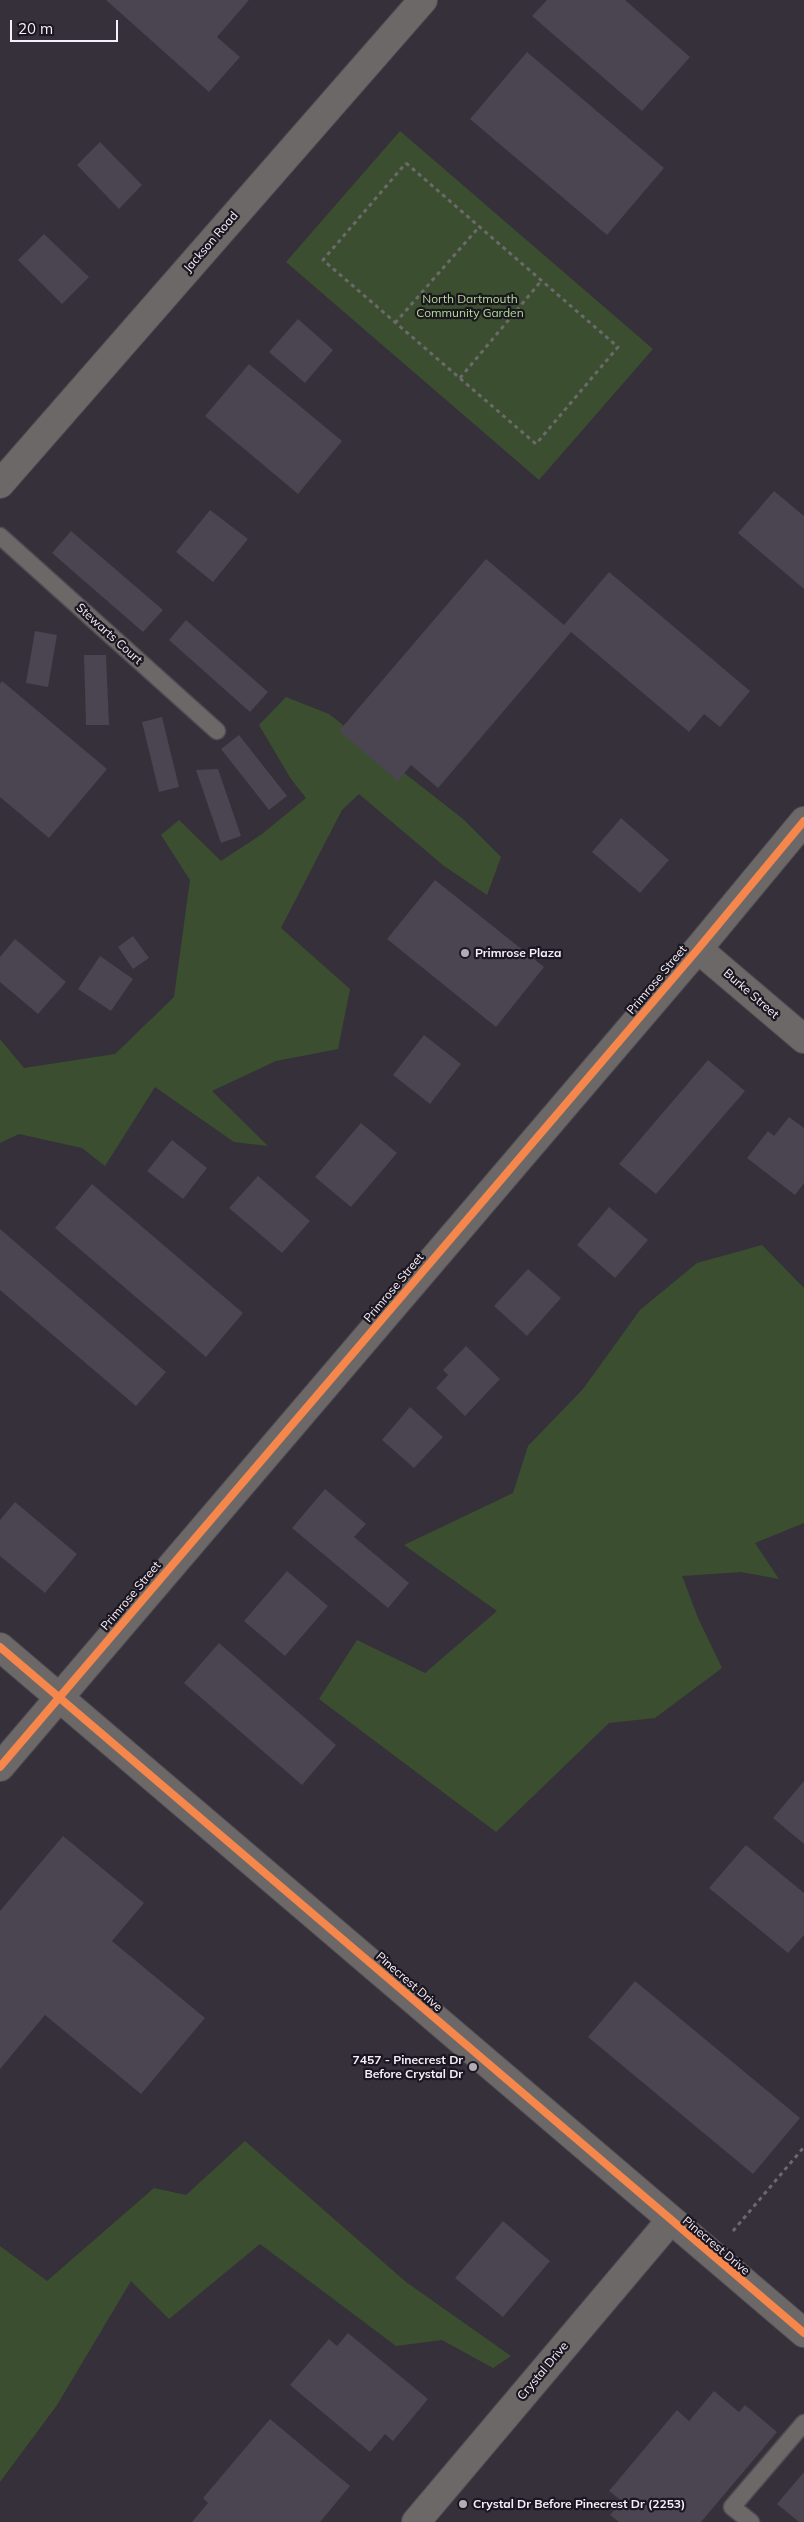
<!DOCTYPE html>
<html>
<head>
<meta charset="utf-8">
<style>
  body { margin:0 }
  #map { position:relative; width:804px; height:2522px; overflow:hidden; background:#35303a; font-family:Mulish,sans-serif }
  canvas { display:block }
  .scale { position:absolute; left:10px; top:20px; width:108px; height:22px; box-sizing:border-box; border:2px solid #f5effb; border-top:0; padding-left:6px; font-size:15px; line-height:18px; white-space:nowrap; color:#f5effb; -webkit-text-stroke:4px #1b161f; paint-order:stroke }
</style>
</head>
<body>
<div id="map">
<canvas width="804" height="2522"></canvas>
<div class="scale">20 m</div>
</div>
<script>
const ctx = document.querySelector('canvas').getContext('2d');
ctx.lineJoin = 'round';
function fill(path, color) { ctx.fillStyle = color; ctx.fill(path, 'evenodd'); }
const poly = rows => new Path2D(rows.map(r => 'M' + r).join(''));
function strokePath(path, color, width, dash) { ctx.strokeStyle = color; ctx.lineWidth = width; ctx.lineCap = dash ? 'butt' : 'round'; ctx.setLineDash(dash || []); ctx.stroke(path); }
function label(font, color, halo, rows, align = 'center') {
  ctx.font = font + ' Mulish,sans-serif'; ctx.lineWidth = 4.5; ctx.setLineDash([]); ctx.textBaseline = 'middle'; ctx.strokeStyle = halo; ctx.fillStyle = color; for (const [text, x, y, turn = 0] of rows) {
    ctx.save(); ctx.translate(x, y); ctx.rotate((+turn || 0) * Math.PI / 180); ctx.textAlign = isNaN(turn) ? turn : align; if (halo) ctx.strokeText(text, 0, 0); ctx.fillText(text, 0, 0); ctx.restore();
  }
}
fill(poly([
  [400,131,653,349,539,480,286,262],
  [286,697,329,714,463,819,501,857,487,895,444,866,359,794,342,810,281,928,350,989,338,1049,276,1061,212,1091,268,1146,234,1142,155,1087,105,1166,82,1148,19,1134,0,1143,0,1039,24,1068,115,1054,174,997,190,880,161,835,179,820,221,861,262,834,306,798,291,779,259,725],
  [762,1245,804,1288,804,1523,755,1543,779,1579,741,1572,682,1576,698,1618,722,1668,655,1718,609,1723,496,1832,319,1699,357,1640,425,1673,497,1611,404,1545,513,1493,528,1446,583,1389,640,1310,697,1263],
  [245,2141,406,2282,511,2356,493,2368,442,2340,396,2346,260,2244,169,2319,131,2281,57,2405,0,2482,0,2246,47,2281,154,2188,186,2195]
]), '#3b4f30');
fill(poly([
  [106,0,249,0,217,37,240,57,209,92],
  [547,0,625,0,690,57,642,111,532,16],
  [527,52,664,168,607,235,470,119],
  [100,142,142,185,119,209,77,165],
  [44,234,89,277,62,304,18,260],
  [298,319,333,350,305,383,269,352],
  [249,364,342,441,298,494,205,416],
  [774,491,804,516,804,589,738,533],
  [210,510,248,539,213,582,176,552],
  [71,531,163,610,143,632,52,553],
  [486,559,564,625,609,572,750,691,720,727,704,714,689,732,571,632,438,788,411,765,398,781,339,731],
  [186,620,268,692,250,712,169,640],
  [35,631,57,635,48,687,26,683],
  [84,655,106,655,109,725,86,725],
  [2,681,107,769,49,838,0,797,0,684],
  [162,717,179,787,159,792,142,722],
  [239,735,287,796,269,810,221,749],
  [218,769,241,836,221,843,196,770],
  [621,818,669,860,640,893,592,852],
  [435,880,544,967,496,1027,387,939],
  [133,936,149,958,133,969,118,947],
  [15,939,66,982,38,1014,0,982,0,957],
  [100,956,133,979,111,1011,78,989],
  [424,1035,461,1064,430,1104,393,1075],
  [708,1060,745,1091,656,1194,619,1164],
  [789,1117,804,1128,804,1183,795,1195,747,1158,768,1131,774,1136],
  [361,1123,397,1153,351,1207,315,1177],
  [172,1140,207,1168,183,1199,147,1171],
  [258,1176,310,1221,282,1253,229,1208],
  [92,1184,243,1313,206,1357,55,1228],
  [609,1207,648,1240,615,1278,577,1245],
  [0,1229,166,1372,136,1406,0,1290],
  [528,1269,561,1298,527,1336,494,1306],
  [466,1346,500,1379,465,1416,436,1388,448,1375,443,1370],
  [410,1407,443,1437,414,1468,382,1440],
  [325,1489,366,1524,354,1537,409,1583,388,1608,292,1528],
  [15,1502,77,1554,45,1593,0,1556,0,1520],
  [287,1571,328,1606,285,1656,244,1621],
  [219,1643,336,1745,302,1785,184,1683],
  [804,1781,804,1844,773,1818],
  [63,1836,144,1903,112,1941,205,2018,141,2094,45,2015,0,2069,0,1911],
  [746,1845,804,1893,804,1935,788,1953,709,1888],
  [635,1981,800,2118,753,2174,588,2037],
  [503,2221,550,2261,503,2317,455,2278],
  [348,2333,428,2399,393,2441,385,2434,370,2452,290,2385,329,2339,337,2346],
  [714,2391,739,2412,745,2405,777,2432,701,2522,619,2522,610,2515,622,2501,609,2491,677,2410,689,2421],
  [270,2419,350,2486,320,2522,192,2522,208,2503,203,2498],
  [804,2472,804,2522,799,2522,777,2504]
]), '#4b4451');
const service = poly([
  [0,536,217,731],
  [751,2522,732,2507,804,2423]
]);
const minor = poly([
  [0,484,423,0],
  [698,949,804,1039],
  [0,1647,804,2333],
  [0,1767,698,949,804,821],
  [416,2522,670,2221]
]);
strokePath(service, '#504c54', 19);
strokePath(minor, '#504c54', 30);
strokePath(poly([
  [406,163,618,347,536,444,323,260,406,163],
  [395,323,479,227],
  [460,378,542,280],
  [733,2231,804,2147]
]), '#6c696b', 3, [4, 4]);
strokePath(service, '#6c6868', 16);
strokePath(minor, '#6c6868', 28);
strokePath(poly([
  [0,1647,804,2333],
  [0,1767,698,949,804,821]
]), '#f5874c', 8);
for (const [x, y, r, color] of [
  [465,953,5,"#b2acb7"],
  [473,2067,5,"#b2acb7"],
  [463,2504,5,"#b2acb7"]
]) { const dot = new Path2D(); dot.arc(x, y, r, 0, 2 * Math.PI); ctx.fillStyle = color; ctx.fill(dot); strokePath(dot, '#1b161f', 2); }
label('12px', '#f5effb', '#1b161f', [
  ["Jackson Road",211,242,-49],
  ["Stewarts Court",109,634,42],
  ["Primrose Street",657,980,-50],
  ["Burke Street",751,994,41],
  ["Primrose Street",394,1288,-50],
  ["Primrose Street",131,1596,-50],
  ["Pinecrest Drive",409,1982,41],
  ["Pinecrest Drive",716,2246,40],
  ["Crystal Drive",543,2371,-50]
]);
label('12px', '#aedd93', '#1b161f', [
  ["North Dartmouth",470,299],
  ["Community Garden",470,313]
]);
label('bold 12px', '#f5effb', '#1b161f', [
  ["Primrose Plaza",475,953],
  ["7457 - Pinecrest Dr",463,2060,"right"],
  ["Before Crystal Dr",463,2074,"right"],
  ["Crystal Dr Before Pinecrest Dr (2253)",473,2504]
], 'left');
</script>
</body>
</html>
